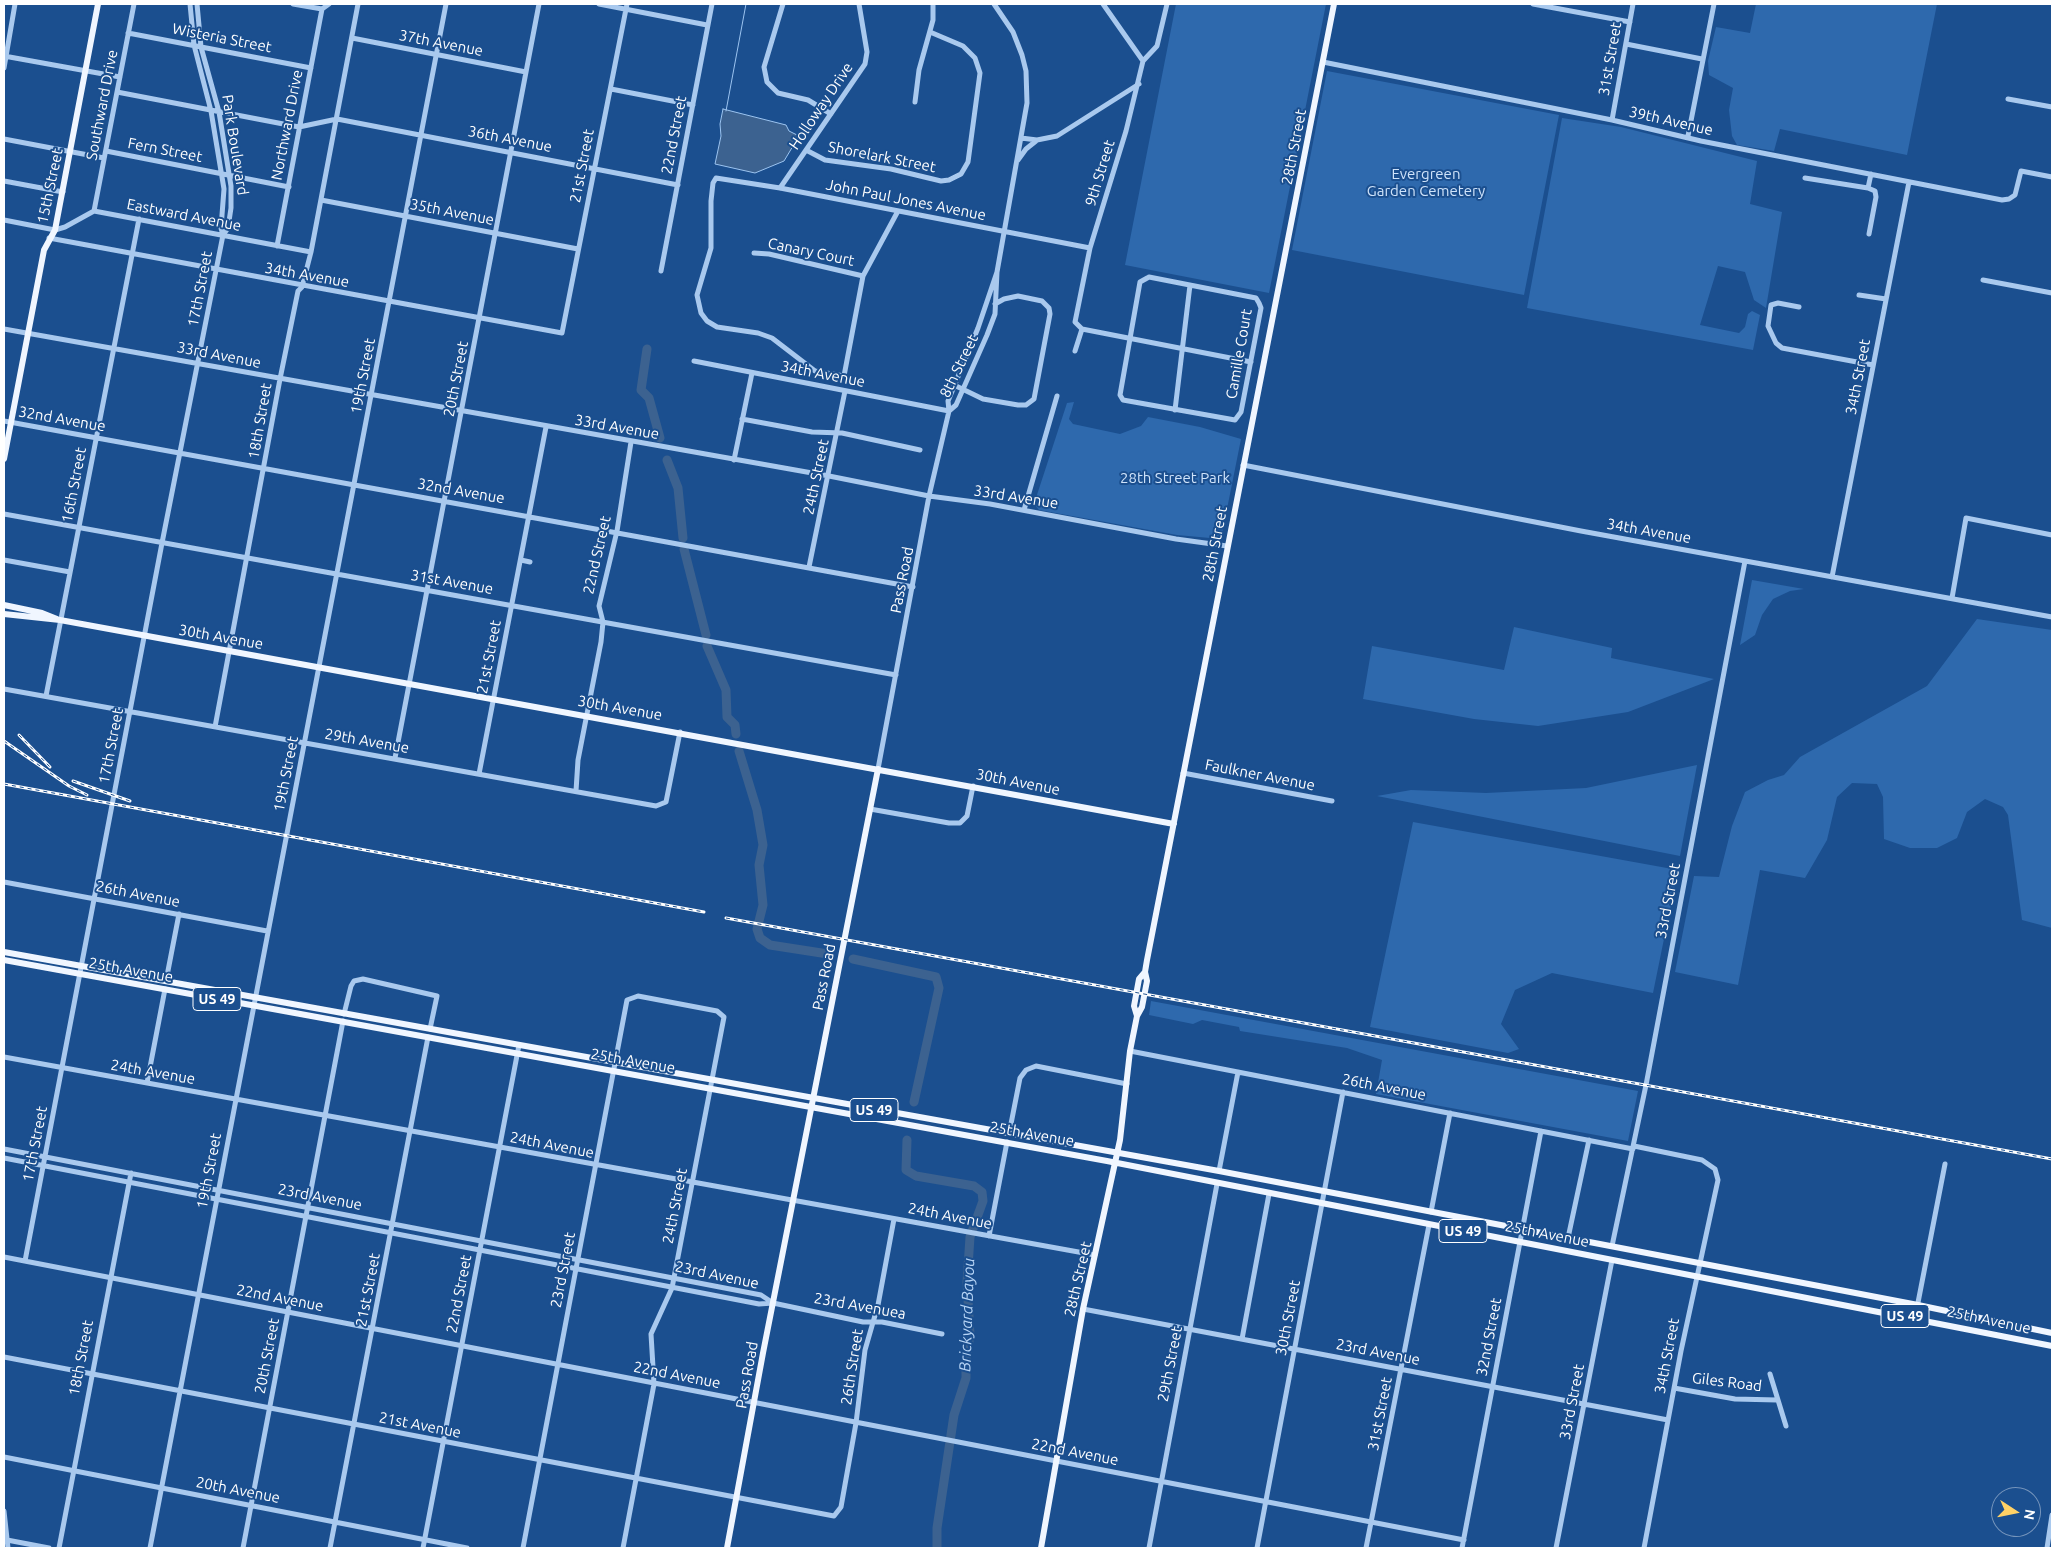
<!DOCTYPE html>
<html>
<head>
<meta charset="utf-8">
<style>
  body { margin:0 }
  #map { position:relative; width:2056px; height:1552px; overflow:hidden; background:#1b4f8f; font-family:Ubuntu,sans-serif }
  canvas { display:block }
  .frame { position:absolute; inset:0; border:5px solid #fff; pointer-events:none }
  .north { position:absolute; left:1991px; top:1487px; width:50px; height:50px; box-sizing:border-box; background:#1b4f8f; border:1px solid #7695bc; border-radius:50%; rotate:101deg; font-size:14px; font-weight:700; line-height:20px; text-align:center; color:#fff }
  .north::after { content:''; display:block; margin:auto; width:18px; height:22px; background:#ffd166; clip-path:polygon(50% 0,100% 100%,50% 72%,0 100%) }
</style>
</head>
<body>
<div id="map">
<canvas width="2056" height="1552"></canvas>
<div class="frame"></div>
<div class="north">N</div>
</div>
<script>
const ctx = document.querySelector('canvas').getContext('2d');
ctx.lineJoin = 'round';
function fill(path, color) { ctx.fillStyle = color; ctx.fill(path, 'evenodd'); }
const poly = rows => new Path2D(rows.map(r => 'M' + r).join(''));
function strokePath(path, color, width, dash) { ctx.strokeStyle = color; ctx.lineWidth = width; ctx.lineCap = dash ? 'butt' : 'round'; ctx.setLineDash(dash || []); ctx.stroke(path); }
function label(font, color, halo, rows, align = 'center') {
  ctx.font = font + ' Ubuntu,sans-serif'; ctx.lineWidth = 4; ctx.setLineDash([]); ctx.textBaseline = 'middle'; ctx.strokeStyle = halo; ctx.fillStyle = color; for (const [text, x, y, turn = 0] of rows) {
    ctx.save(); ctx.translate(x, y); ctx.rotate((+turn || 0) * Math.PI / 180); ctx.textAlign = isNaN(turn) ? turn : align; if (halo) ctx.strokeText(text, 0, 0); ctx.fillText(text, 0, 0); ctx.restore();
  }
}
fill(poly([
  [1176,4,1326,4,1269,293,1125,265],
  [1756,4,1937,4,1907,155,1780,129,1774,151,1737,145,1732,136,1729,110,1733,88,1709,75,1708,61,1716,27,1750,33],
  [1327,71,1559,115,1524,295,1292,250],
  [1562,118,1621,127,1757,161,1750,204,1782,212,1766,308,1754,300,1745,272,1718,266,1700,325,1739,333,1745,327,1748,314,1752,311,1760,315,1753,350,1527,308],
  [1074,402,1069,419,1073,424,1120,434,1141,426,1148,417,1200,427,1241,439,1221,539,1177,535,1039,510,1034,504,1067,403],
  [1752,580,1804,589,1790,591,1773,599,1762,615,1755,635,1740,645],
  [1977,619,2052,630,2052,928,2022,920,2008,815,2003,807,1985,799,1967,812,1957,838,1937,848,1910,848,1884,839,1883,797,1877,784,1852,783,1837,797,1827,840,1805,878,1760,870,1738,985,1675,972,1694,876,1719,877,1732,826,1745,792,1768,780,1784,775,1800,757,1927,686],
  [1514,627,1612,648,1611,658,1714,679,1628,712,1538,726,1474,719,1363,699,1372,646,1504,670],
  [1697,765,1680,856,1377,796,1411,790,1486,793,1586,788],
  [1413,822,1678,870,1653,993,1552,973,1515,990,1501,1024,1519,1049,1508,1053,1370,1027],
  [1151,1001,1638,1091,1628,1141,1376,1094,1382,1060,1347,1048,1240,1031,1239,1027,1202,1020,1193,1024,1149,1015]
]), '#2e69ad');
const water = poly([
  [723,109,786,125,789,131,797,135,796,141,784,161,755,173,715,164,721,136,720,124,723,109]
]);
fill(water, '#3c6290');
strokePath(water, '#9cc4f0', 1);
strokePath(poly([
  [726,111,746,4]
]), '#9cc4f0', 1);
strokePath(poly([
  [647,349,641,390,649,398,660,438],
  [667,460,678,488,683,538],
  [684,549,706,635],
  [707,646,726,690,727,717,735,725,736,734],
  [739,751,757,810,763,845,759,865,763,905,757,929,760,938,770,945,828,954],
  [853,959,936,977,939,988,914,1102],
  [907,1140,906,1170,916,1176,974,1186,982,1192,983,1201,970,1237,967,1282,970,1335,966,1359,966,1378,954,1415,937,1528,937,1548]
]), '#3c6290', 9);
strokePath(poly([
  [190,4,194,45,211,111,224,189,221,228,223,235],
  [293,4,322,9,329,4],
  [599,4,707,25],
  [783,4,764,67,767,82,778,93,808,100,831,114],
  [1103,4,1143,61],
  [1533,4,1630,22],
  [128,33,311,68],
  [352,38,526,72],
  [1626,44,1702,59],
  [4,56,120,77],
  [1323,62,1612,120,1701,141,2002,200,2009,199,2015,195,2021,171,2052,177],
  [4,68,15,4],
  [611,89,693,105],
  [117,92,299,127,337,119,678,185],
  [2008,99,2052,107],
  [915,102,919,70,933,20,933,4],
  [1612,120,1633,4],
  [1688,136,1714,4],
  [1021,138,1037,140,1057,136,1139,84],
  [4,139,104,158],
  [806,150,825,160,891,169,941,181,949,180,961,174,968,162,980,73,975,58,963,46,930,32],
  [106,151,289,187],
  [1018,160,1026,149,1036,141],
  [1805,178,1868,188],
  [4,181,63,192],
  [780,188,865,64,867,52,859,4],
  [321,200,578,249],
  [94,211,134,4],
  [898,211,863,276,844,376,815,371,772,338,758,333,717,327,707,321,701,313,697,295,711,248,711,201,713,183,716,178,780,188,1090,248],
  [4,220,55,230,65,227,94,211,311,252],
  [1869,234,1876,197,1875,191,1868,188,1871,174],
  [49,238,562,333,627,4],
  [277,246,322,9],
  [754,253,769,254,863,276],
  [661,271,712,4],
  [1149,277,1256,298,1259,303,1261,308,1241,412,1235,420,1123,400,1120,395,1140,282,1149,277],
  [1983,280,2052,293],
  [1859,295,1886,299],
  [1799,307,1778,303,1771,305,1768,326,1776,343,1782,348,1873,365],
  [4,329,829,476,929,496,990,504,1176,539,1227,546],
  [1082,329,1251,362],
  [1075,351,1082,329,1075,322,1090,248,1126,131,1143,61,1157,46,1167,4],
  [694,361,949,411],
  [954,385,983,399,1018,405,1026,405,1034,399,1050,314,1049,308,1042,301,1018,296,1004,299,995,304],
  [1175,410,1190,285],
  [949,411,956,405,987,335,995,314,997,272,1027,103,1026,71,1022,55,1013,32,994,4],
  [742,419,812,432,842,433,920,450],
  [4,421,913,587],
  [734,460,752,373],
  [1243,465,1581,531,2052,617],
  [1024,510,1057,396],
  [4,514,896,675],
  [4,560,70,572],
  [521,560,530,562],
  [809,567,845,391],
  [1832,577,1909,182],
  [1952,598,1966,518,2052,535],
  [4,689,656,806,666,802,680,732],
  [46,696,139,219],
  [215,727,280,379,298,291,302,287,311,252,358,4],
  [395,758,539,4],
  [878,769,929,496,949,411,948,401,978,328,997,272],
  [1183,773,1332,801],
  [479,774,546,427],
  [576,791,578,760,601,642,603,622,599,606,617,531,631,442],
  [870,809,949,823,960,823,967,816,973,786],
  [4,882,267,931],
  [166,981,179,914],
  [344,1014,351,986,354,981,363,979,437,996,430,1029],
  [1130,1051,1633,1149],
  [4,1057,1095,1255],
  [147,1083,165,989],
  [1009,1134,1020,1078,1026,1070,1036,1066,1127,1084],
  [1634,1146,1702,1160,1715,1169,1718,1180,1681,1351,1644,1548],
  [4,1149,761,1295,773,1303],
  [4,1158,759,1304,773,1303,863,1322,882,1322,942,1334],
  [1219,1171,1238,1072],
  [1431,1212,1450,1113],
  [989,1236,1007,1142],
  [1568,1238,1589,1140],
  [1612,1246,1646,1085,1745,561],
  [4,1257,1464,1540],
  [25,1261,162,543,223,235,228,228,231,208,231,186,219,112,201,47,197,4],
  [1083,1309,1668,1420],
  [1915,1318,1945,1164],
  [1242,1339,1269,1194],
  [4,1357,834,1516,841,1507,856,1423,865,1350,878,1305,894,1219],
  [1770,1374,1786,1426],
  [1674,1388,1735,1399,1777,1400],
  [4,1457,467,1548],
  [4,1511,8,1548],
  [7,1540,49,1548],
  [59,1548,131,1173],
  [150,1548,446,4],
  [243,1548,343,1021],
  [330,1548,428,1037],
  [423,1548,519,1045],
  [523,1548,627,1000,638,996,717,1011,724,1017,672,1288,651,1334,654,1384,623,1548],
  [1149,1548,1217,1184],
  [1257,1548,1343,1092],
  [1366,1548,1429,1225],
  [1462,1548,1541,1131],
  [1556,1548,1612,1260],
  [2047,1548,2052,1515]
]), '#a9c9ee', 5);
strokePath(poly([
  [4,459,44,250,55,230,98,4],
  [4,605,42,613,57,619],
  [4,614,60,620,1174,824],
  [4,952,1219,1171,1918,1305,2052,1333],
  [4,960,1107,1161,2052,1346],
  [1137,1016,1134,1006,1139,979,1145,972,1147,960,1334,4],
  [727,1548,763,1353,878,769],
  [1041,1548,1083,1309,1120,1140,1130,1051,1137,1016,1142,1007,1147,981,1145,972]
]), '#f0f6ff', 6);
const rail = poly([
  [19,735,50,767],
  [4,741,69,786,87,795],
  [73,781,130,801],
  [4,784,704,912],
  [726,918,2052,1159]
]);
strokePath(rail, '#fff', 3);
strokePath(rail, '#1b4f8f', 1, [4]);
for (const [x, y, w] of [
  [217,999,48],
  [874,1110,48],
  [1463,1231,48],
  [1905,1316,48]
]) { const box = new Path2D(); box.roundRect(x - w / 2, y - 11.5, w, 23, 4); ctx.fillStyle = '#1b4f8f'; ctx.fill(box); strokePath(box, '#fff', 1); }
label('bold 14px', '#fff', null, [
  ["US 49",217,999],
  ["US 49",874,1110],
  ["US 49",1463,1231],
  ["US 49",1905,1316]
]);
label('15px', '#fff', '#1b4f8f', [
  ["Wisteria Street",222,38,11],
  ["37th Avenue",441,43,11],
  ["31st Street",1610,59,-80],
  ["Southward Drive",102,105,-79],
  ["Holloway Drive",821,106,-56],
  ["39th Avenue",1671,121,13],
  ["Northward Drive",287,125,-79],
  ["22nd Street",674,135,-79],
  ["36th Avenue",510,139,11],
  ["Park Boulevard",235,145,81],
  ["28th Street",1294,147,-79],
  ["Fern Street",165,150,11],
  ["Shorelark Street",882,157,11],
  ["21st Street",582,166,-79],
  ["9th Street",1100,173,-73],
  ["15th Street",50,186,-78],
  ["John Paul Jones Avenue",906,200,11],
  ["35th Avenue",452,212,11],
  ["Eastward Avenue",184,215,11],
  ["Canary Court",811,252,12],
  ["34th Avenue",307,275,10],
  ["17th Street",200,289,-79],
  ["Camille Court",1239,354,-80],
  ["33rd Avenue",219,355,11],
  ["8th Street",959,366,-64],
  ["34th Avenue",823,374,11],
  ["19th Street",363,376,-79],
  ["34th Street",1858,377,-79],
  ["20th Street",456,379,-79],
  ["32nd Avenue",62,419,10],
  ["18th Street",260,421,-80],
  ["33rd Avenue",617,427,10],
  ["24th Street",816,477,-78],
  ["16th Street",74,485,-79],
  ["32nd Avenue",461,491,10],
  ["33rd Avenue",1016,497,9],
  ["34th Avenue",1649,531,10],
  ["28th Street",1215,544,-79],
  ["22nd Street",597,555,-77],
  ["Pass Road",902,580,-79],
  ["31st Avenue",452,582,10],
  ["30th Avenue",221,637,10],
  ["21st Street",489,657,-79],
  ["30th Avenue",620,708,10],
  ["29th Avenue",367,741,10],
  ["17th Street",111,746,-79],
  ["19th Street",286,774,-79],
  ["Faulkner Avenue",1260,775,11],
  ["30th Avenue",1018,782,11],
  ["26th Avenue",138,894,11],
  ["33rd Street",1668,901,-79],
  ["25th Avenue",131,970,10],
  ["Pass Road",824,977,-79],
  ["25th Avenue",633,1061,10],
  ["24th Avenue",153,1072,10],
  ["26th Avenue",1384,1087,11],
  ["25th Avenue",1032,1134,10],
  ["17th Street",35,1144,-79],
  ["24th Avenue",552,1145,11],
  ["19th Street",209,1171,-79],
  ["23rd Avenue",320,1197,11],
  ["24th Street",675,1206,-79],
  ["24th Avenue",950,1216,11],
  ["25th Avenue",1547,1234,11],
  ["23rd Street",563,1270,-79],
  ["23rd Avenue",717,1275,12],
  ["28th Street",1078,1279,-77],
  ["21st Street",368,1290,-79],
  ["22nd Street",459,1294,-79],
  ["22nd Avenue",280,1298,11],
  ["23rd Avenuea",860,1306,10],
  ["30th Street",1288,1318,-79],
  ["25th Avenue",1989,1320,12],
  ["32nd Street",1489,1337,-79],
  ["23rd Avenue",1378,1352,11],
  ["20th Street",267,1356,-79],
  ["34th Street",1667,1356,-79],
  ["18th Street",81,1358,-79],
  ["29th Street",1170,1364,-79],
  ["26th Street",852,1367,-81],
  ["22nd Avenue",677,1375,11],
  ["Pass Road",747,1375,-80],
  ["Giles Road",1727,1382,7],
  ["33rd Street",1572,1402,-79],
  ["31st Street",1380,1414,-79],
  ["21st Avenue",420,1425,11],
  ["22nd Avenue",1075,1452,11],
  ["20th Avenue",238,1490,11]
]);
label('15px', '#cfe3fa', '#1b4f8f', [
  ["Evergreen",1426,174],
  ["Garden Cemetery",1426,191],
  ["28th Street Park",1175,478]
]);
label('italic 16px', '#b5d3f5', '#1b4f8f', [
  ["Brickyard Bayou",967,1315,-88]
]);
</script>
</body>
</html>
